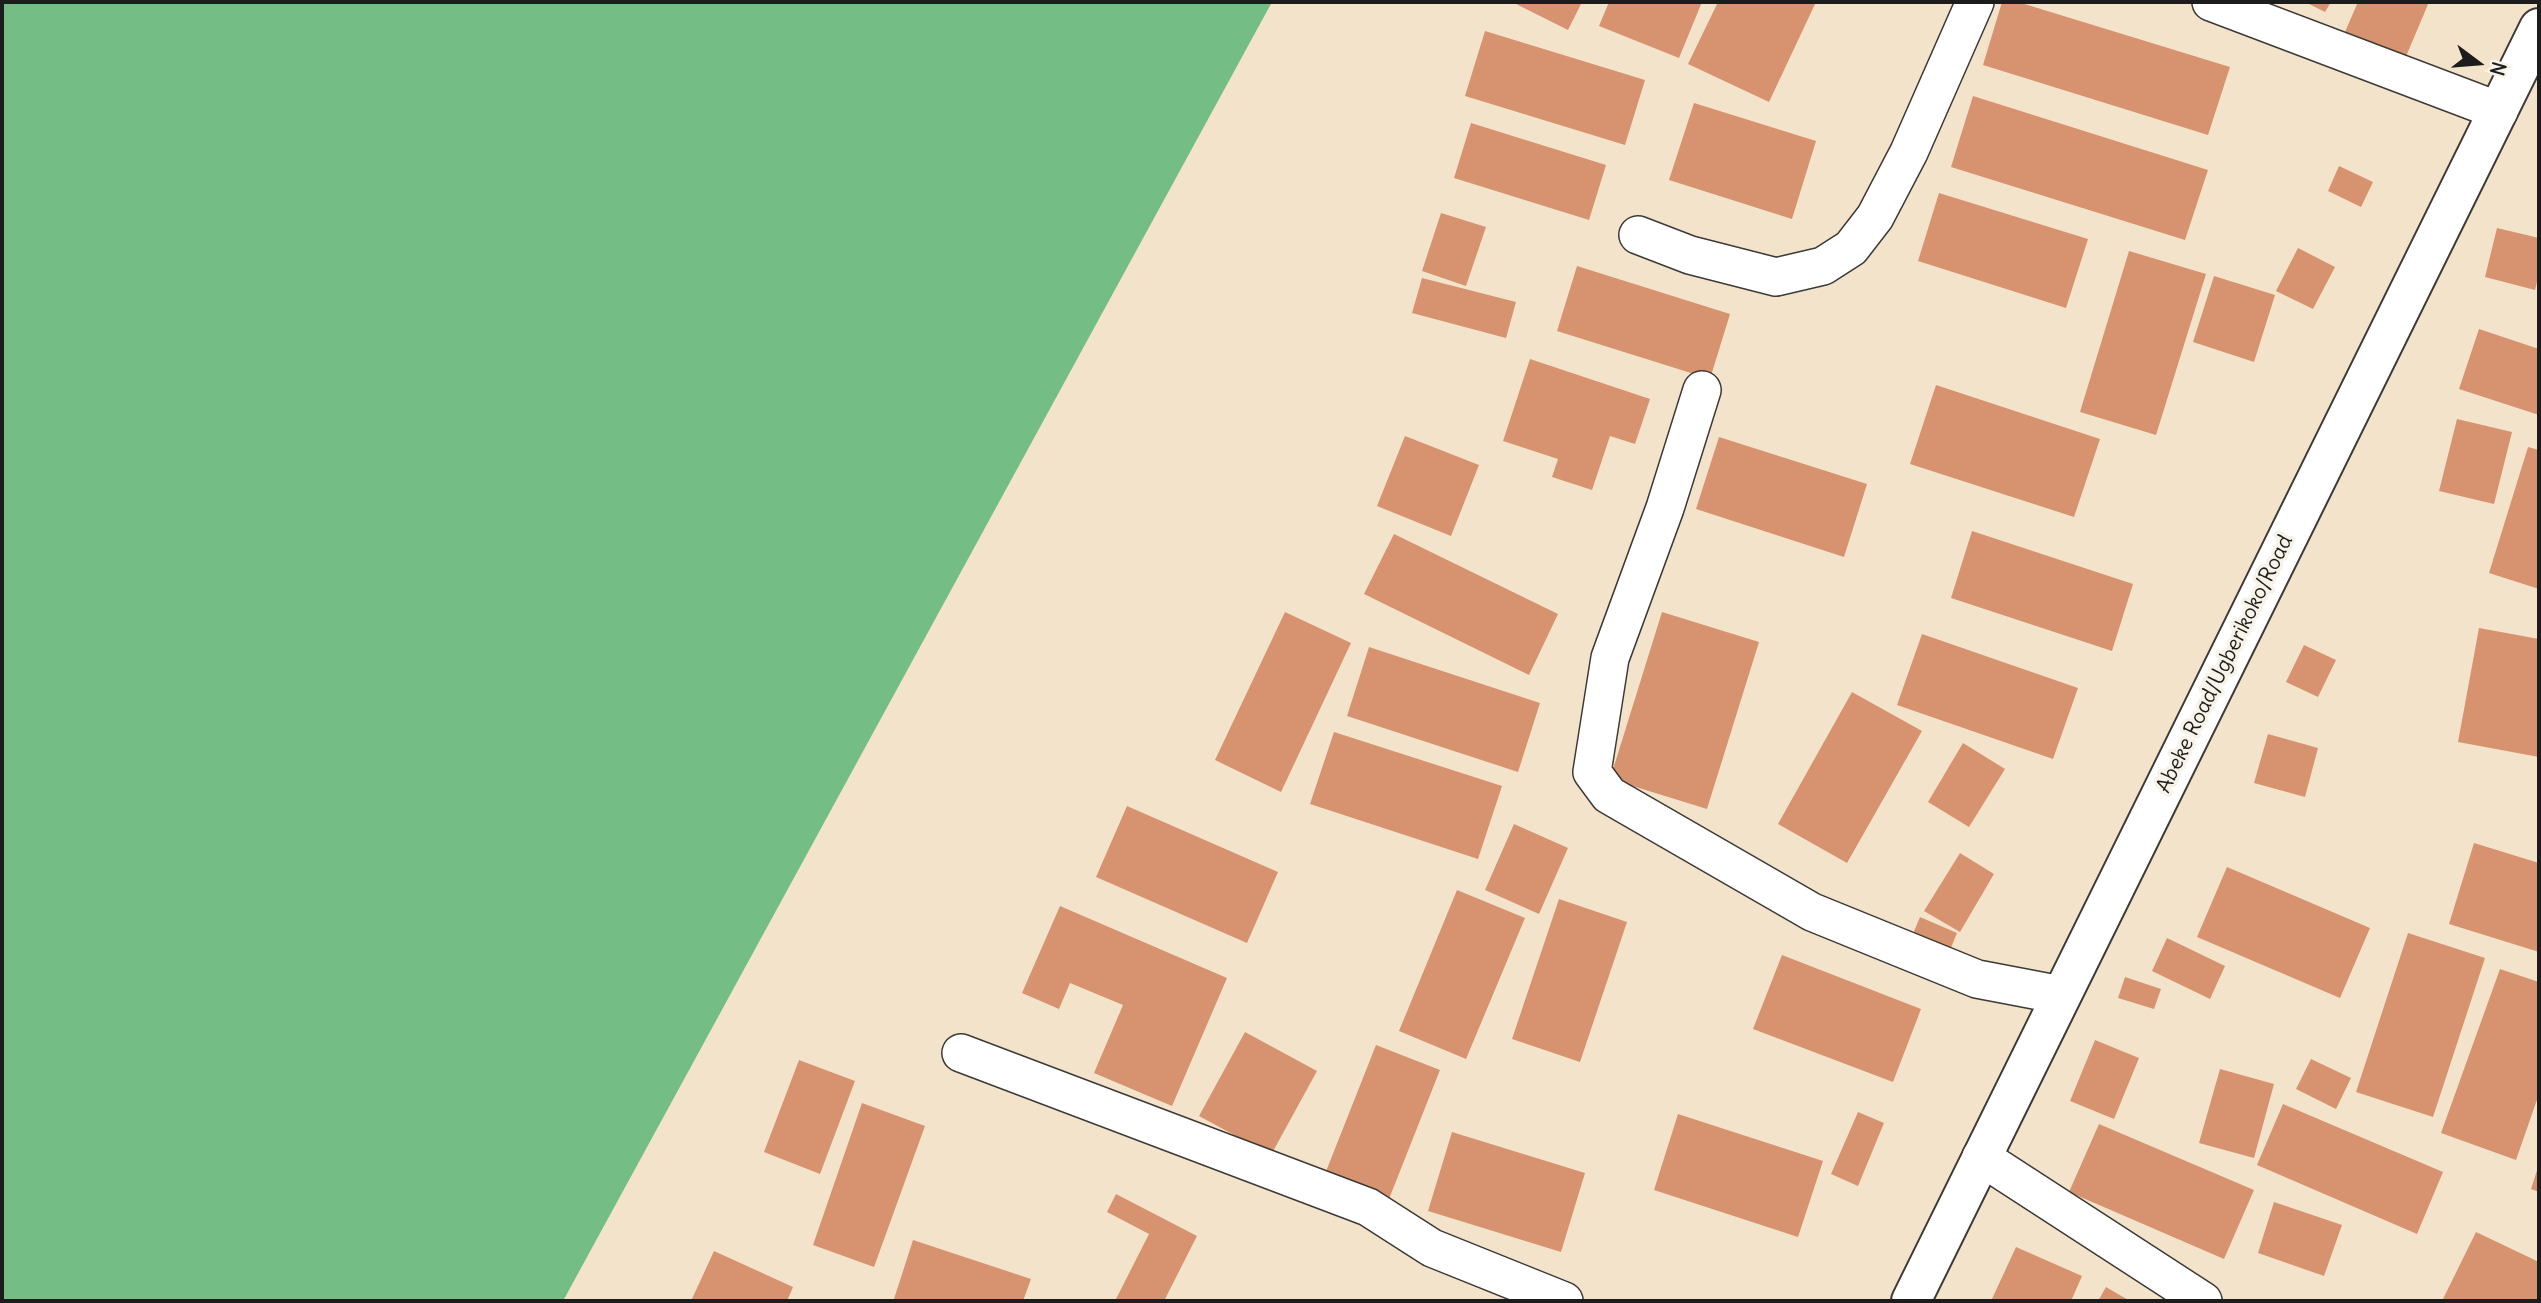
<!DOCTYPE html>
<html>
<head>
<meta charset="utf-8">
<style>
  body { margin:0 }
  #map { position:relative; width:2541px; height:1303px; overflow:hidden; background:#f4e3cb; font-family:Delius,sans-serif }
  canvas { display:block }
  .frame { position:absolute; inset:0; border:4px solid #1c1c1c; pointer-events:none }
  .north { position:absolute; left:2443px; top:28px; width:70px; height:70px; -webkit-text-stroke:5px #f7f3e8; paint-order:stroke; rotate:106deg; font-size:19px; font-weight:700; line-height:28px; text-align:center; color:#1c1c1c }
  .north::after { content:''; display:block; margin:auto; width:24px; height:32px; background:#1c1c1c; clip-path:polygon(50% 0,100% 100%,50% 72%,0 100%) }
</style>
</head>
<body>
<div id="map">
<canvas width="2541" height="1303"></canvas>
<div class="frame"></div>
<div class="north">N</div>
</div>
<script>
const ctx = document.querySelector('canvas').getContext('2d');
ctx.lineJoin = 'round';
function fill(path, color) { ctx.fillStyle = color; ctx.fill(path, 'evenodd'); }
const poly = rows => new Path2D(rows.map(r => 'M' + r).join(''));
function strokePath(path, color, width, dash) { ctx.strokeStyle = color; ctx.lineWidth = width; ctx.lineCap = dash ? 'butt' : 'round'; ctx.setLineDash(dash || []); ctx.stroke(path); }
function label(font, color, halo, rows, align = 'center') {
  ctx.font = font + ' Delius,sans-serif'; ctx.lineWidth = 7; ctx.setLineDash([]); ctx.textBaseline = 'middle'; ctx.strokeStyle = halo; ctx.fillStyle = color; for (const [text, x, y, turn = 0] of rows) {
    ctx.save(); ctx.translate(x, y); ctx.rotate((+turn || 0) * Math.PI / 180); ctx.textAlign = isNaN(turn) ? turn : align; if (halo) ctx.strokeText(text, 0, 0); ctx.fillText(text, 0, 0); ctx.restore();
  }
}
fill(poly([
  [2,2,1272,2,563,1301,2,1301]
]), '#74be85');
fill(poly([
  [1512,2,1582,2,1568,30],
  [1609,2,1702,2,1679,58,1599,26],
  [1718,2,1816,2,1769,102,1688,64],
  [2002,2,2018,2,2230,67,2208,135,1983,65],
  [2305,2,2331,2,2325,12],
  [2358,2,2429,2,2399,73,2338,48],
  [1485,31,1645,80,1625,145,1465,96],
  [1973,96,2208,170,2185,240,1951,167],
  [1694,103,1816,141,1792,219,1669,180],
  [1471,123,1606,165,1589,220,1454,178],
  [2339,166,2373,182,2361,207,2328,191],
  [1939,193,2088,239,2066,308,1918,261],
  [1441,213,1486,227,1466,286,1422,271],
  [2497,228,2539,238,2539,274,2535,290,2485,277],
  [2298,248,2335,267,2313,309,2276,291],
  [2129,251,2206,274,2156,435,2080,412],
  [1577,266,1730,314,1710,379,1557,331],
  [2214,276,2275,295,2254,362,2193,342],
  [1422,278,1516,302,1506,338,1412,313],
  [2479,329,2539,349,2539,415,2459,389],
  [1530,359,1650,399,1635,444,1610,436,1592,490,1552,477,1558,459,1503,441],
  [1936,385,2100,439,2074,517,1910,464],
  [2457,419,2512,432,2494,504,2439,491],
  [1405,436,1479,465,1451,536,1377,506],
  [1719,437,1867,484,1844,557,1696,509],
  [2528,447,2539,450,2539,589,2489,573],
  [1972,531,2133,584,2112,651,1951,598],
  [1394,534,1558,614,1529,675,1364,594],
  [1285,612,1351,643,1281,792,1215,760],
  [1662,612,1759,642,1707,809,1610,779],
  [2479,628,2539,639,2539,757,2458,742],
  [1922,634,2078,688,2053,759,1897,705],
  [2304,645,2336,660,2318,697,2286,682],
  [1369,647,1540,703,1518,772,1347,716],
  [1852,692,1922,731,1847,863,1778,824],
  [1334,732,1502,786,1478,859,1310,804],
  [2268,734,2318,748,2305,797,2254,783],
  [1963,743,2005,769,1969,827,1928,802],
  [1127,806,1278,872,1247,943,1096,877],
  [1514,824,1568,848,1539,914,1485,890],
  [2474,843,2539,863,2539,952,2449,924],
  [1960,853,1994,874,1960,932,1924,911],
  [2227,867,2370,928,2340,998,2197,937],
  [1457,890,1525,918,1466,1059,1399,1031],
  [1559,899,1627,922,1580,1062,1512,1039],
  [1060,906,1227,978,1172,1106,1094,1073,1123,1005,1070,983,1059,1009,1022,993],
  [1920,917,1957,933,1948,955,1910,941],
  [2408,933,2485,958,2433,1117,2356,1092],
  [2167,938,2225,966,2210,999,2152,971],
  [1782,955,1921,1009,1893,1082,1753,1029],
  [2500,969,2539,982,2539,1094,2516,1160,2441,1133],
  [2125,977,2161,989,2154,1009,2118,998],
  [1245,1032,1317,1071,1271,1155,1199,1116],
  [2095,1040,2139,1058,2114,1119,2070,1101],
  [1376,1045,1440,1070,1387,1204,1323,1179],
  [2311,1059,2351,1078,2336,1109,2296,1089],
  [799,1060,855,1081,820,1174,764,1152],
  [2220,1069,2274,1084,2254,1158,2199,1143],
  [862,1103,925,1126,874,1267,813,1245],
  [2283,1104,2443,1172,2417,1234,2257,1165],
  [1858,1112,1884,1123,1858,1186,1831,1174],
  [1678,1114,1823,1161,1798,1237,1654,1190],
  [2099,1124,2254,1190,2224,1259,2069,1192],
  [1452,1132,1585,1173,1561,1252,1428,1211],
  [2539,1164,2539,1192,2531,1189],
  [1116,1194,1197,1236,1164,1301,1115,1301,1149,1234,1107,1212],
  [2274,1202,2342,1225,2324,1276,2258,1253],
  [2476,1232,2539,1262,2539,1301,2442,1301],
  [913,1240,1031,1279,1023,1301,901,1301,894,1299],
  [2016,1247,2082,1276,2071,1301,1991,1301],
  [714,1251,793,1287,787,1301,691,1301],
  [2106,1287,2130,1301,2098,1301]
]), '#d7936f');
const minor = poly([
  [2211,2,2499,111],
  [1638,235,1690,255,1776,277,1823,266,1851,248,1875,217,1909,152,1975,2],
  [1702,390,1665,508,1610,658,1592,772,1609,795,1812,912,1977,979,2061,995],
  [961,1053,1368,1207,1432,1248,1564,1301],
  [1981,1157,2203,1301]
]);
const tertiary = poly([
  [1911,1301,2539,28]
]);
strokePath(minor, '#3c3a36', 40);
strokePath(tertiary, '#3c3a36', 42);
strokePath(minor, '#fff', 37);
strokePath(tertiary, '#fff', 38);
label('21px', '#1c1c1c', '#f7f3e8', [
  ["Abeke Road/Ugberikoko/Road",2225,664,-64]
]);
</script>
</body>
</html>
